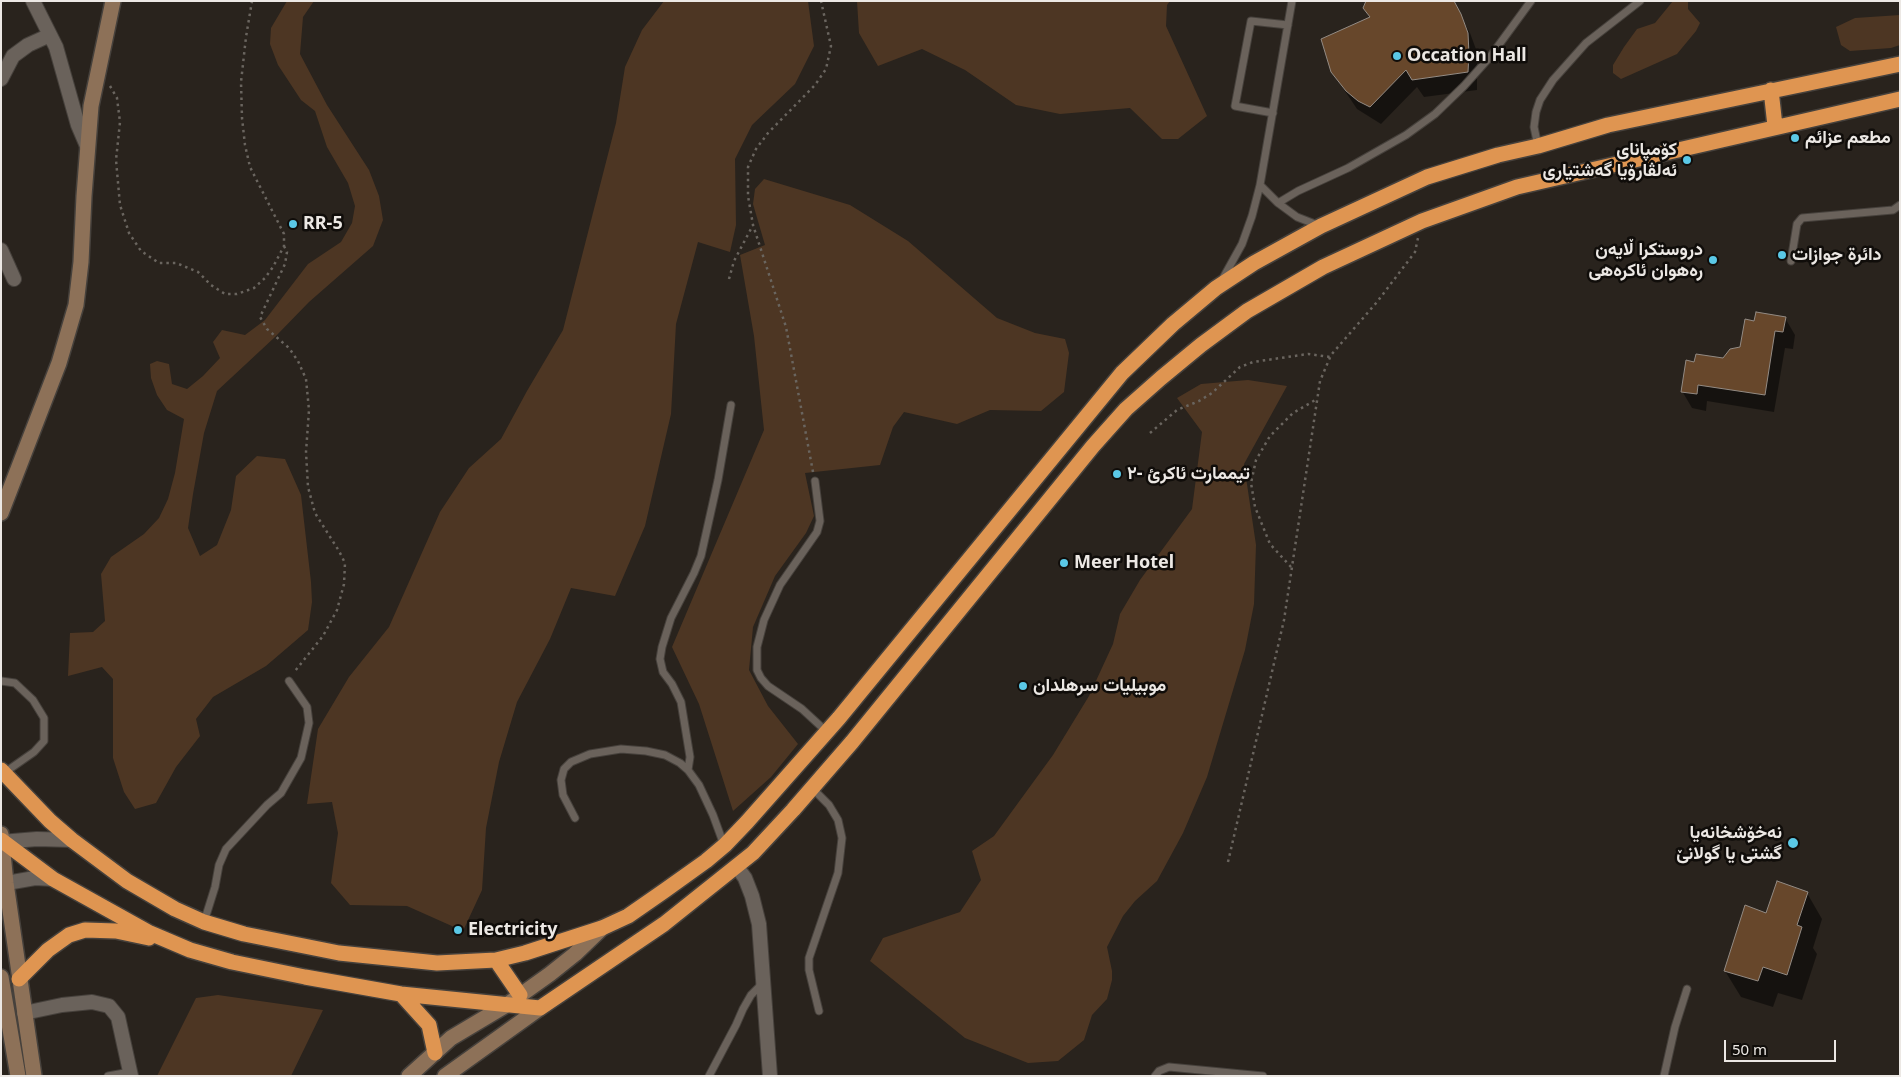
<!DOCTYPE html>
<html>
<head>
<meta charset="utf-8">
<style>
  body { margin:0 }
  #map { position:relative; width:1901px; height:1077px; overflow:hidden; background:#29231d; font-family:"Noto Sans",sans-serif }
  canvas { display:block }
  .frame { position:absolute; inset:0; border:2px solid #ece8e4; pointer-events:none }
  .scale { position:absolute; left:1724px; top:1040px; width:112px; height:22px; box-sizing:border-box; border:2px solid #ece8e4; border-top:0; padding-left:6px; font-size:15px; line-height:18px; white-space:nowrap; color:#ece8e4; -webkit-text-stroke:4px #100d0a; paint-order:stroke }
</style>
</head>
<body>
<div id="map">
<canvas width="1901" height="1077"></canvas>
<div class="frame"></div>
<div class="scale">50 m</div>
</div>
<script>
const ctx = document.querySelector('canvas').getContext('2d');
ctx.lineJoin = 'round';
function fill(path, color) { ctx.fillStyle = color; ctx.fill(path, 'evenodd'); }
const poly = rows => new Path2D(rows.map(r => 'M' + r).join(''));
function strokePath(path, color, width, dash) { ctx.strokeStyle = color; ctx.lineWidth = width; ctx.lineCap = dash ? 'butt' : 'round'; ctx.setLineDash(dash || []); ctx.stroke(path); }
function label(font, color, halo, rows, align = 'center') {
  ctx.font = font + ' "Noto Sans",Vazirmatn,sans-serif'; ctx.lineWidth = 5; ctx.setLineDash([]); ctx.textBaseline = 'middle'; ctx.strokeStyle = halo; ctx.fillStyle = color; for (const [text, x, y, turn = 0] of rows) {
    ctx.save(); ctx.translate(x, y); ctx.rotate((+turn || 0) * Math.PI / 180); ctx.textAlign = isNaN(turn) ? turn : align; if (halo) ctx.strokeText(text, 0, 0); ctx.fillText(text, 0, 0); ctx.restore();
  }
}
fill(poly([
  [287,1,314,1,303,17,300,54,327,105,369,170,379,196,383,220,373,246,309,302,275,337,217,391,204,433,193,494,188,528,200,556,217,545,231,510,236,476,257,456,285,459,301,495,311,582,312,602,308,630,266,666,213,697,196,719,200,736,176,767,156,803,135,809,124,792,113,758,113,679,102,667,68,676,70,633,93,632,105,621,101,574,111,557,144,534,159,518,168,499,175,473,184,419,167,410,157,395,151,378,150,364,157,361,169,364,172,384,187,389,203,376,220,358,213,342,222,330,245,335,265,320,308,264,341,242,352,223,355,206,348,183,327,147,315,111,301,100,278,65,270,44,271,28],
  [664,1,808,1,814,46,795,84,752,125,735,159,736,225,730,252,698,242,676,324,671,414,645,526,615,596,571,588,550,639,517,702,499,762,486,828,482,890,463,931,407,906,350,905,331,883,338,833,332,802,307,804,318,729,349,677,389,627,440,512,469,468,501,439,527,391,563,330,616,123,625,67,642,30],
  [857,1,1170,1,1167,5,1166,26,1207,116,1178,139,1162,139,1130,108,1060,114,1016,105,965,70,922,49,878,66,859,33],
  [1673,1,1688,1,1688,9,1700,23,1696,31,1677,54,1621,79,1613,73,1613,65,1624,47,1637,29,1655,23],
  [1900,15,1900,45,1891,48,1850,51,1841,45,1836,27,1855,18],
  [764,179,850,205,908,241,997,318,1035,333,1065,339,1069,353,1064,392,1041,411,990,410,957,424,904,412,893,427,880,465,805,473,814,516,806,533,775,576,753,627,749,670,768,706,798,744,771,777,733,811,699,704,672,647,764,430,754,336,740,255,765,245,753,204,755,189],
  [1248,380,1287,386,1244,464,1256,545,1254,604,1245,650,1207,777,1183,833,1157,881,1135,901,1123,916,1107,947,1112,971,1112,980,1107,999,1092,1015,1084,1040,1058,1061,1028,1063,965,1038,870,961,883,938,960,912,981,880,972,851,994,836,1053,755,1089,696,1113,644,1120,614,1140,580,1192,509,1202,432,1177,398,1201,384],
  [218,995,323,1010,291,1076,157,1076,196,998]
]), '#4d3623');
fill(poly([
  [1452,1,1470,33,1477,52,1477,90,1424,97,1417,87,1381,124,1357,109,1339,82,1370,19,1364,8],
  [1785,318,1795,335,1793,349,1785,348,1774,412,1707,401,1706,411,1692,408,1682,391,1741,348,1755,322],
  [1807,893,1822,919,1813,948,1817,954,1802,1000,1778,993,1773,1007,1741,997,1725,971,1767,915]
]), '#0007');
const building = poly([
  [1366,1,1454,1,1461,14,1468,33,1469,54,1468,72,1412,80,1406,70,1370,107,1358,101,1346,91,1331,72,1321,39,1370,17,1363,8,1366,1],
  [1756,312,1786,317,1783,332,1775,331,1765,395,1698,385,1697,394,1681,392,1686,360,1694,362,1696,354,1723,358,1730,349,1740,347,1745,319,1754,321,1756,312],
  [1777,881,1808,892,1797,925,1802,927,1787,975,1763,967,1758,981,1724,971,1745,905,1766,913,1777,881]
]);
fill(building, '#67472b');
strokePath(building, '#938b84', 1);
const lane = poly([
  [1273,113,1235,106,1251,21,1288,25],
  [1538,146,1534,127,1536,112,1540,100,1553,80,1586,43,1640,1],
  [1260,185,1278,203,1297,217,1320,226],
  [1278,203,1298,191,1348,168,1406,135,1435,114,1464,86,1490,57,1531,1],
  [1791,261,1797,224,1802,218,1893,210,1900,205],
  [1222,280,1242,244,1252,216,1260,185,1292,1],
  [815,481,820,521,817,532,780,585,764,620,757,647,757,670,761,678,768,686,802,709,827,732],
  [1,681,15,683,33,700,44,718,44,741,34,752,4,773],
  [688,770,690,757,681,702,672,684,663,672,660,659,662,647,671,618,694,573,701,556,718,480,731,405],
  [812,788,829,805,838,820,842,838,838,873,809,958,809,970,819,1011],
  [575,818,563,795,561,780,564,769,571,762,590,754,621,749,646,751,665,755,680,763,688,770,699,785,713,815,724,845],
  [204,922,215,887,219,865,226,849,267,805,281,793,301,758,309,723,307,707,289,681],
  [108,1076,130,1072],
  [709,1076,736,1025,743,1009,751,995,762,984],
  [1155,1076,1159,1071,1169,1067,1263,1076],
  [1664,1076,1675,1027,1687,989]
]);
const street = poly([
  [33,1,56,47,78,125,87,146],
  [1,79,13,56,28,45,50,35],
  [1,250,14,279],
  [1,842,37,839,72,840],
  [737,867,745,878,752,896,759,924,770,1076],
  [1,884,35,878,53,879],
  [24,1013,62,1005,92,1002,109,1006,118,1017,131,1076]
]);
const secondary = poly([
  [1,513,59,363,76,305,81,262,84,196,91,106,113,1],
  [1,834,6,883,34,1076],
  [1,977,18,1076],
  [409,1076,451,1038,508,1004,550,974,575,954,602,928],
  [445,1076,540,1008]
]);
const highway = poly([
  [1771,90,1775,126],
  [1,770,50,821,72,840,127,881,175,909,204,922,244,934,339,953,437,963,496,960,525,953,602,928,628,916,664,891,706,861,725,845,747,822,839,718,1122,373,1173,324,1216,288,1254,263,1321,226,1427,177,1498,155,1538,146,1608,125,1900,64],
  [1,840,53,879,150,933,190,950,232,962,305,977,401,994,540,1008,664,924,753,853,793,810,852,742,1093,446,1126,409,1161,378,1201,345,1247,311,1323,267,1422,221,1517,187,1900,99],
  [496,960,520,995],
  [19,979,48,950,69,935,85,930,116,931,149,938],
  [401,994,429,1025,435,1053]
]);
strokePath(lane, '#46413c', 9);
strokePath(street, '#46413c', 16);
strokePath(secondary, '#46413c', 18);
strokePath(highway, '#46413c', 18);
strokePath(poly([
  [110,86,117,98,120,122,116,160,120,205,129,233,141,251,159,263,176,263,198,272,211,285,225,294,237,294,254,288,265,278,273,267,284,246,284,234,250,167,245,145,242,118,241,82,246,37,252,1],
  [284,246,287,252,285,264,260,317,267,329,289,348,298,361,306,379,309,410,306,452,308,487,315,513,339,551,345,563,344,584,337,610,323,636,295,671],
  [729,279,734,261,753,225],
  [1150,433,1177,410,1199,401,1212,393,1240,367,1253,362,1308,354,1330,357],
  [813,472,786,327,753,225,748,196,748,167,756,149,768,133,815,85,826,69,831,46,821,1],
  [1291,567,1270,544,1255,507,1251,483,1256,460,1270,436,1293,413,1317,399],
  [1228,862,1284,620,1320,381,1331,355,1377,302,1415,252,1418,238]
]), '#6a655f', 2.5, [2.5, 4]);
strokePath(lane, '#6a625b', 7);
strokePath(street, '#6a625b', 14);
strokePath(secondary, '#8d7158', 15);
strokePath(highway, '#df9551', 15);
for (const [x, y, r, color] of [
  [1397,56,5,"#5ac8e6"],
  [1795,138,5,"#5ac8e6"],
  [1687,160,5,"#5ac8e6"],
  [293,224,5,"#5ac8e6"],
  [1782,255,5,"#5ac8e6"],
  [1713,260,5,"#5ac8e6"],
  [1117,474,5,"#5ac8e6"],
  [1064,563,5,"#5ac8e6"],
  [1023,686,5,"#5ac8e6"],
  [1793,843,6,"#5ac8e6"],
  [458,930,5,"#5ac8e6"]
]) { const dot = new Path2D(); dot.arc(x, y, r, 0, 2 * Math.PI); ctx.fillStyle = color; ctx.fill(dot); strokePath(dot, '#100d0a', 2); }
label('bold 18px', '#ece8e4', '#100d0a', [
  ["Occation Hall",1407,56],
  ["مطعم عزائم",1805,138],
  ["کۆمپانای",1677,150,"right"],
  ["ئەلڤارۆیا گەشتیاری",1677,171,"right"],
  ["RR-5",303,224],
  ["دروستكرا ڵایەن",1703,250,"right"],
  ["رەهوان ئاكرەهی",1703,271,"right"],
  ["دائرة جوازات",1792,255],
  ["تيممارت ئاكرئ -٢",1127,474],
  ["Meer Hotel",1074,563],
  ["موبيليات سرهلدان",1033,686],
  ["نەخۆشخانەیا",1782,833,"right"],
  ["گشتی یا گولانێ",1782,854,"right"],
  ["Electricity",468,930]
], 'left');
</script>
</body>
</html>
